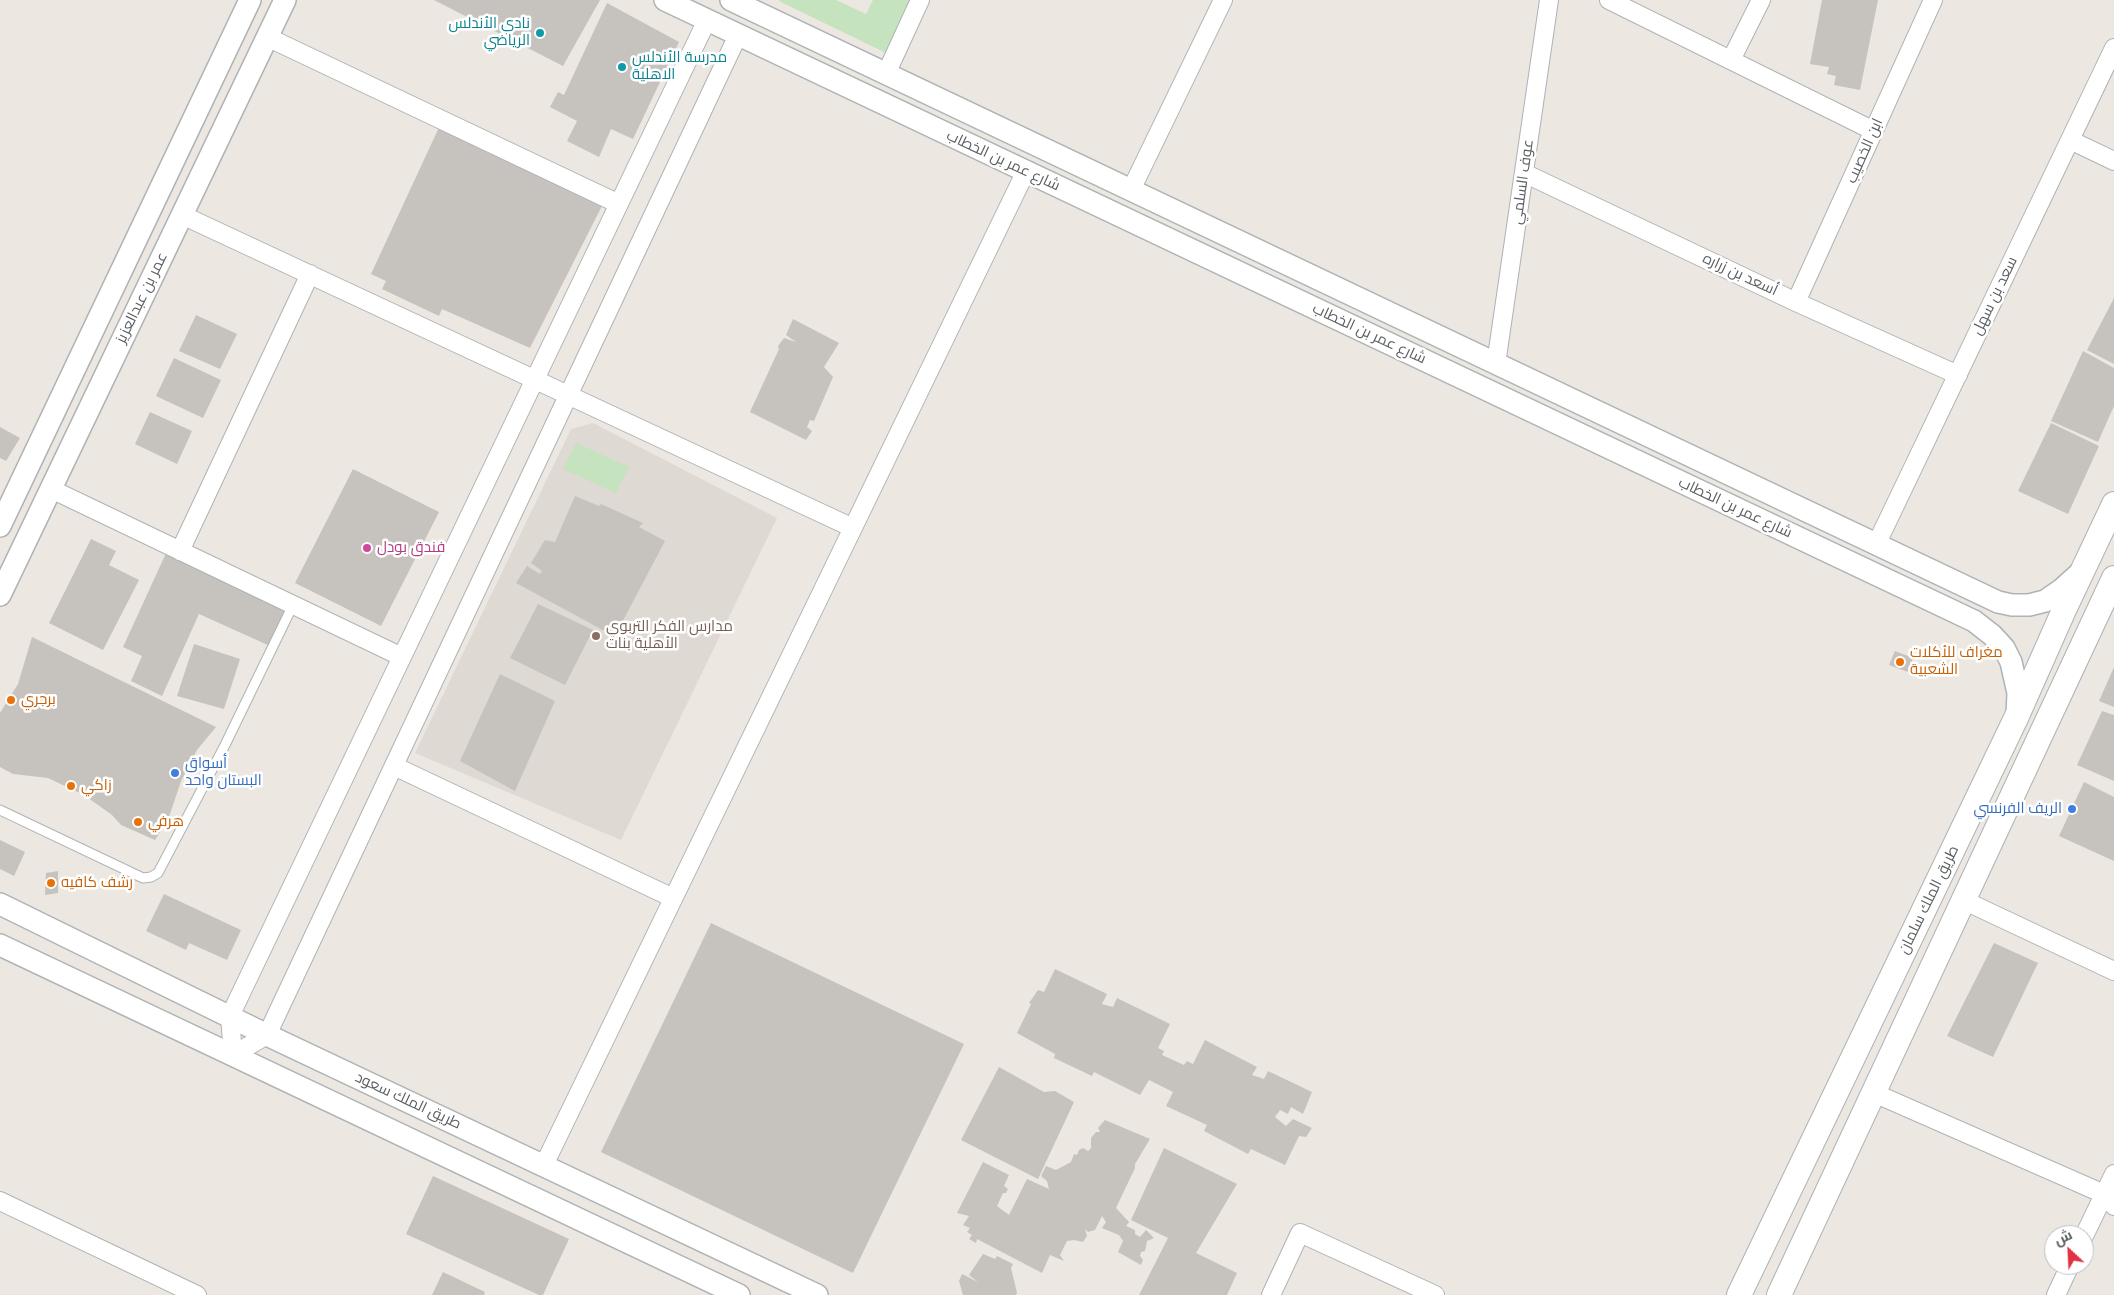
<!DOCTYPE html>
<html>
<head>
<meta charset="utf-8">
<style>
  body { margin:0 }
  #map { position:relative; width:2114px; height:1295px; overflow:hidden; background:#ece7e1; font-family:"Space Grotesk",Cairo,sans-serif }
  canvas { display:block }
  .north { position:absolute; left:2044px; top:1225px; width:50px; height:50px; box-sizing:border-box; background:#fff; border:1px solid #bdbfc0; border-radius:50%; rotate:335deg; font-size:14px; font-weight:700; line-height:20px; text-align:center; color:#595e61 }
  .north::after { content:''; display:block; margin:auto; width:18px; height:22px; background:#e03242; clip-path:polygon(50% 0,100% 100%,50% 72%,0 100%) }
</style>
</head>
<body>
<div id="map">
<canvas width="2114" height="1295"></canvas>
<div class="north">ش</div>
</div>
<script>
const ctx = document.querySelector('canvas').getContext('2d');
ctx.lineJoin = 'round';
function fill(path, color) { ctx.fillStyle = color; ctx.fill(path, 'evenodd'); }
const poly = rows => new Path2D(rows.map(r => 'M' + r).join(''));
function strokePath(path, color, width, dash) { ctx.strokeStyle = color; ctx.lineWidth = width; ctx.lineCap = dash ? 'butt' : 'round'; ctx.setLineDash(dash || []); ctx.stroke(path); }
function label(font, color, halo, rows, align = 'center') {
  ctx.font = font + ' "Space Grotesk",Cairo,sans-serif'; ctx.lineWidth = 5; ctx.setLineDash([]); ctx.textBaseline = 'middle'; ctx.strokeStyle = halo; ctx.fillStyle = color; for (const [text, x, y, turn = 0] of rows) {
    ctx.save(); ctx.translate(x, y); ctx.rotate((+turn || 0) * Math.PI / 180); ctx.textAlign = isNaN(turn) ? turn : align; if (halo) ctx.strokeText(text, 0, 0); ctx.fillText(text, 0, 0); ctx.restore();
  }
}
fill(poly([
  [593,423,777,518,621,840,415,753,571,429]
]), '#ded9d2');
fill(poly([
  [780,0,836,0,866,14,873,0,912,0,886,53,779,1],
  [576,443,629,467,616,493,563,469]
]), '#c4e3be');
fill(poly([
  [434,0,600,0,563,66],
  [1822,0,1878,0,1860,90,1834,85,1836,76,1827,74,1829,67,1810,64],
  [607,3,679,42,633,139,611,129,599,157,567,141,577,121,550,107,558,92,564,95],
  [441,123,604,202,530,348,442,309,439,316,382,289,386,281,371,274],
  [2114,298,2114,364,2087,350],
  [196,315,237,334,220,369,179,351],
  [793,319,839,343,824,367,833,377,814,421,810,420,807,427,812,431,806,440,750,412,779,349,778,346,784,338,796,342,786,335],
  [2083,351,2114,368,2114,406,2098,442,2051,421],
  [174,358,221,380,203,418,156,396],
  [150,412,192,431,177,464,135,444],
  [2051,423,2099,446,2068,514,2018,491],
  [0,427,20,438,6,461,0,458],
  [353,469,439,512,381,626,295,583],
  [575,496,599,506,601,504,643,523,639,527,665,541,618,630,612,635,516,583,527,566,540,574,542,571,531,563,545,540,555,542],
  [91,539,116,551,109,565,139,580,103,650,49,623],
  [167,551,288,605,270,646,199,614,162,696,131,681,142,656,123,647],
  [538,604,593,630,565,685,510,658],
  [32,637,216,727,197,750,181,781,168,820,155,840,121,825,112,815,84,795,48,778,13,774,0,767,0,713,18,684],
  [194,644,240,659,224,709,177,696],
  [1895,651,1913,658,1908,672,1889,665],
  [2114,667,2114,707,2099,701],
  [500,674,555,701,515,791,460,761],
  [2102,711,2114,715,2114,781,2077,765],
  [2084,782,2114,797,2114,861,2059,836],
  [0,840,25,852,14,876,0,869],
  [58,871,58,893,45,895,46,873],
  [164,894,241,930,227,960,189,943,186,950,146,931],
  [711,923,964,1044,853,1273,601,1152],
  [1994,943,2038,963,1993,1057,1947,1036],
  [1055,969,1107,994,1102,1004,1113,1007,1117,998,1170,1024,1158,1048,1164,1051,1162,1055,1184,1065,1187,1061,1193,1064,1205,1040,1257,1067,1252,1075,1264,1079,1268,1071,1312,1092,1303,1114,1291,1107,1288,1114,1280,1110,1275,1117,1286,1126,1293,1119,1312,1128,1306,1137,1299,1136,1285,1165,1251,1149,1248,1154,1204,1131,1207,1125,1166,1106,1173,1092,1149,1080,1140,1095,1094,1072,1092,1076,1054,1058,1055,1054,1017,1033,1031,1004,1029,1003,1038,990,1044,992],
  [999,1067,1044,1092,1055,1091,1074,1102,1038,1179,961,1140],
  [1105,1120,1150,1139,1135,1164,1135,1168,1116,1208,1129,1222,1126,1226,1135,1230,1135,1234,1140,1237,1146,1230,1154,1238,1147,1241,1145,1251,1141,1252,1140,1256,1143,1260,1141,1265,1118,1252,1123,1241,1119,1235,1102,1228,1106,1222,1102,1216,1095,1230,1088,1232,1085,1229,1087,1236,1083,1242,1074,1240,1067,1241,1060,1255,1064,1261,1050,1255,1042,1273,977,1239,976,1243,969,1239,972,1235,967,1232,970,1228,963,1225,969,1216,957,1213,983,1162,1009,1175,1004,1186,1008,1189,1006,1193,1003,1193,997,1206,1009,1215,1027,1179,1049,1189,1047,1181,1041,1176,1046,1166,1056,1170,1071,1162,1074,1154,1077,1155,1079,1150,1083,1148,1088,1151,1091,1148,1091,1138,1096,1132,1100,1132,1098,1128],
  [1164,1148,1237,1184,1196,1253,1237,1273,1227,1295,1139,1295,1168,1238,1131,1220],
  [433,1176,569,1239,543,1295,539,1295,406,1234],
  [983,1254,995,1259,997,1256,1013,1264,1011,1268,1017,1293,1016,1295,963,1295,959,1281,962,1274,978,1282,969,1275],
  [443,1272,485,1292,484,1295,432,1295]
]), '#c6c2bd');
const service = poly([
  [0,810,143,878,151,877,158,873,225,745,293,605]
]);
const minor = poly([
  [1609,0,1874,131],
  [707,20,230,1016,233,1055,267,1035,738,35],
  [267,37,619,204],
  [1731,60,1761,0],
  [886,74,920,0],
  [2070,140,2114,161],
  [1524,173,1796,302,1958,375],
  [1131,190,1223,0],
  [182,215,853,528],
  [1796,302,1933,0],
  [1496,364,1549,0],
  [51,489,402,657],
  [1876,545,2114,48],
  [180,551,310,274],
  [394,766,673,898],
  [1963,900,2114,971],
  [1874,1093,2104,1194,2114,1206],
  [544,1165,1026,171],
  [0,1201,197,1295],
  [2084,1236,2114,1174],
  [1271,1295,1300,1233,1435,1295],
  [2056,1295,2070,1265]
]);
const tertiary = poly([
  [665,0,1974,621,1992,635,2004,648,2011,662,2018,693,2017,716],
  [731,0,1998,602,2012,605,2029,605,2045,601,2061,590,2081,572],
  [0,526,250,0],
  [0,595,285,0],
  [0,904,267,1035,817,1295],
  [0,945,739,1295]
]);
const secondary = poly([
  [1739,1295,2017,716,2064,610,2114,504],
  [1779,1295,2114,578]
]);
strokePath(service, '#aeb3b6', 11);
strokePath(minor, '#aeb3b6', 20);
strokePath(tertiary, '#aeb3b6', 24);
strokePath(secondary, '#adb2b6', 26);
strokePath(service, '#fff', 9);
strokePath(minor, '#fff', 18);
strokePath(tertiary, '#fff', 21);
strokePath(secondary, '#fff', 24);
for (const [x, y, r, color] of [
  [540,33,5,"#0f9aa8"],
  [622,67,5,"#0f9aa8"],
  [367,548,5,"#d1479c"],
  [596,636,5,"#8d6e63"],
  [1900,662,5,"#e8710a"],
  [11,700,5,"#e8710a"],
  [175,773,5,"#3f7fe0"],
  [71,786,5,"#e8710a"],
  [2072,809,5,"#3f7fe0"],
  [138,822,5,"#e8710a"],
  [51,883,5,"#e8710a"]
]) { const dot = new Path2D(); dot.arc(x, y, r, 0, 2 * Math.PI); ctx.fillStyle = color; ctx.fill(dot); strokePath(dot, '#fff', 2); }
label('15px', '#0d838f', '#fff', [
  ["نادي الأندلس",530,24],
  ["الرياضي",530,41],
  ["مدرسة الأندلس",632,58,"left"],
  ["الاهلية",632,75,"left"]
], 'right');
label('15px', '#595e61', '#fff', [
  ["ابن الخصيب",1865,151,-66],
  ["شارع عمر بن الخطاب",1003,161,25],
  ["عوف السلمي",1523,182,-82],
  ["أسعد بن زراره",1740,275,25],
  ["سعد بن سهل",1995,296,-64],
  ["عمر بن عبدالعزيز",142,298,-64],
  ["شارع عمر بن الخطاب",1369,334,25],
  ["شارع عمر بن الخطاب",1735,508,25],
  ["طريق الملك سلمان",1929,900,-64],
  ["طريق الملك سعود",408,1101,25]
]);
label('15px', '#b23c85', '#fff', [
  ["فندق بودل",377,548]
], 'left');
label('15px', '#785e54', '#fff', [
  ["مدارس الفكر التربوي",606,627],
  ["الأهلية بنات",606,644]
], 'left');
label('15px', '#c56008', '#fff', [
  ["مغراف للأكلات",1910,653],
  ["الشعبية",1910,670],
  ["برجري",21,700],
  ["زاكي",81,786],
  ["هرفي",148,822],
  ["رشف كافيه",61,883]
], 'left');
label('15px', '#366cbe', '#fff', [
  ["أسواق",185,764],
  ["البستان واحد",185,781],
  ["الريف الفرنسي",2062,809,"right"]
], 'left');
</script>
</body>
</html>
